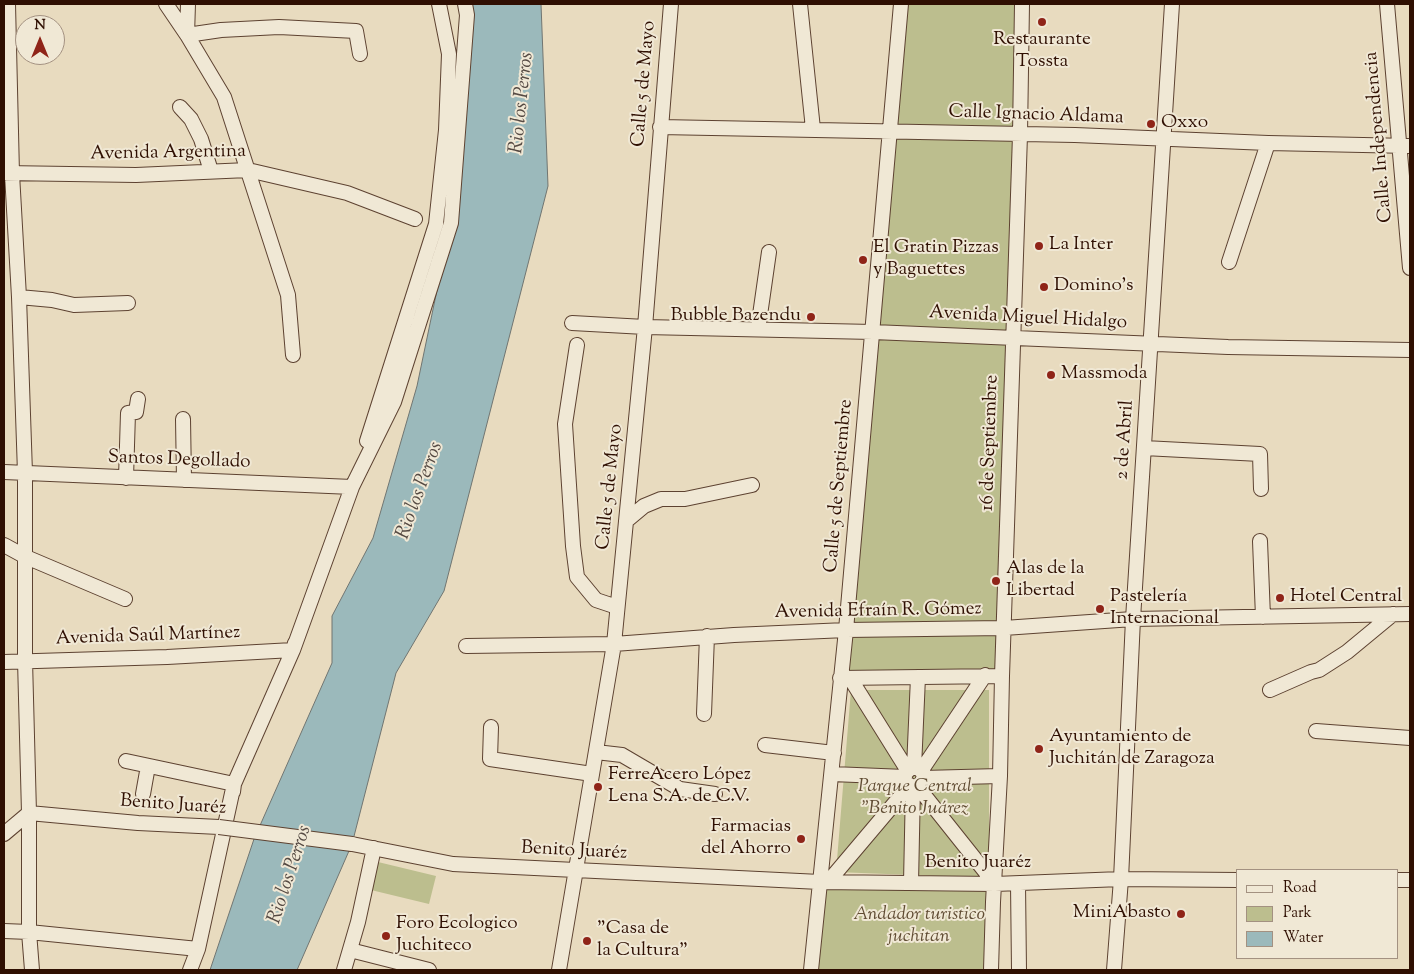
<!DOCTYPE html>
<html>
<head>
<meta charset="utf-8">
<style>
  body { margin:0 }
  #map { position:relative; width:1414px; height:974px; overflow:hidden; background:#e8dbbf; font-family:"Sorts Mill Goudy",serif }
  canvas { display:block }
  .frame { position:absolute; inset:0; border:5px solid #2f0f02; pointer-events:none }
  .legend { position:absolute; left:1236px; top:869px; width:162px; height:90px; box-sizing:border-box; background:#f0e8d5; border:1px solid #a39181; margin:0; padding:6px 9px; list-style:none; font-size:15px; color:#2f0f02 }
  .legend li { display:flex; align-items:center; gap:10px; height:25px }
  .legend b { width:25px; border:1px solid #a39181 }
  .north { position:absolute; left:15px; top:15px; width:50px; height:50px; box-sizing:border-box; background:#f0e8d5; border:1px solid #a39181; border-radius:50%; rotate:0deg; font-size:14px; font-weight:700; line-height:20px; text-align:center; color:#2f0f02 }
  .north::after { content:''; display:block; margin:auto; width:18px; height:22px; background:#8f2418; clip-path:polygon(50% 0,100% 100%,50% 72%,0 100%) }
</style>
</head>
<body>
<div id="map">
<canvas width="1414" height="974"></canvas>
<div class="frame"></div>
<ul class="legend">
<li><b style="height:6px;background:#f0e8d5"></b>Road</li>
<li><b style="height:14px;background:#bcbe8e"></b>Park</li>
<li><b style="height:14px;background:#9bb9bb"></b>Water</li>
</ul>
<div class="north">N</div>
</div>
<script>
const ctx = document.querySelector('canvas').getContext('2d');
ctx.lineJoin = 'round';
function fill(path, color) { ctx.fillStyle = color; ctx.fill(path, 'evenodd'); }
const poly = rows => new Path2D(rows.map(r => 'M' + r).join(''));
function strokePath(path, color, width, dash) { ctx.strokeStyle = color; ctx.lineWidth = width; ctx.lineCap = dash ? 'butt' : 'round'; ctx.setLineDash(dash || []); ctx.stroke(path); }
function label(font, color, halo, rows, align = 'center') {
  ctx.font = font + ' "Sorts Mill Goudy",serif'; ctx.lineWidth = 4; ctx.setLineDash([]); ctx.textBaseline = 'middle'; ctx.strokeStyle = halo; ctx.fillStyle = color; for (const [text, x, y, turn = 0] of rows) {
    ctx.save(); ctx.translate(x, y); ctx.rotate((+turn || 0) * Math.PI / 180); ctx.textAlign = isNaN(turn) ? turn : align; if (halo) ctx.strokeText(text, 0, 0); ctx.fillText(text, 0, 0); ctx.restore();
  }
}
fill(poly([
  [901,4,1022,4,1002,676,840,678],
  [851,690,989,690,989,878,836,872],
  [378,862,436,876,429,904,371,890],
  [820,882,995,884,992,970,811,970]
]), '#bcbe8e');
const water = poly([
  [465,4,541,4,548,186,444,591,396,673,352,844,297,970,210,970,254,839,332,663,332,616,373,538,417,386,451,223,465,4]
]);
fill(water, '#9bb9bb');
strokePath(water, '#707571', 1);
const minor = poly([
  [8,4,12,174,19,297,25,473,25,660,29,813,29,932,32,970],
  [166,4,187,35,224,97,288,295,293,355],
  [188,4,187,35,221,30,279,27,356,31,360,54],
  [800,4,813,129],
  [1387,4,1410,268],
  [180,107,191,119,201,139,211,171],
  [660,127,1075,135,1268,143,1410,146],
  [4,173,136,175,248,170,347,193,415,219],
  [1229,262,1268,143],
  [19,297,52,300,74,305,128,303],
  [572,323,645,327,873,332,1228,347,1410,350],
  [758,329,769,252],
  [577,345,565,424,573,546,577,577,596,600,617,607],
  [183,419,184,480],
  [367,441,436,224,446,130,449,54,439,4],
  [1144,448,1260,454,1261,489],
  [4,472,352,487],
  [126,478,128,413,136,412,138,399],
  [626,521,644,506,661,499,685,499,752,485],
  [1260,541,1263,617],
  [4,545,26,557,125,599],
  [466,646,614,644,734,635,846,630,1004,628,1133,619,1410,614],
  [4,662,167,657,293,650,295,643],
  [840,678,1002,676],
  [850,678,908,771],
  [1270,690,1311,672,1319,670,1347,652,1393,614],
  [704,714,707,636],
  [491,727,490,759,592,774],
  [1316,731,1410,738],
  [765,745,834,753],
  [596,752,622,755,680,789,715,794],
  [126,761,234,784,233,792],
  [914,768,918,677],
  [921,771,985,675],
  [832,774,905,777],
  [923,778,1000,776],
  [917,786,995,884],
  [143,794,148,766],
  [29,813,138,823,219,827],
  [4,834,29,813],
  [352,844,453,864,820,882,995,884,1121,879,1238,880],
  [1398,880,1410,880],
  [828,882,910,785],
  [911,883,913,786],
  [1018,884,1019,970],
  [4,931,29,932,198,949],
  [350,950,429,970],
  [190,970,198,949,234,784,293,650,352,487,394,402,451,223,467,15,465,4],
  [344,970,358,922,374,848],
  [559,970,614,644,645,327,671,4],
  [811,970,846,630,901,4],
  [991,970,993,902,1000,776,1002,676,1020,135,1022,4],
  [1114,970,1121,879,1133,619,1172,4]
]);
strokePath(minor, '#5d4231', 16);
strokePath(minor, '#f0e8d5', 14);
const minorBridge = poly([
  [219,827,352,844]
]);
strokePath(minorBridge, '#5d4231', 16, []);
strokePath(minorBridge, '#f0e8d5', 14);
for (const [x, y, r, color] of [
  [1042,22,5,"#8f2418"],
  [1151,124,5,"#8f2418"],
  [1039,246,5,"#8f2418"],
  [863,260,5,"#8f2418"],
  [1044,287,5,"#8f2418"],
  [811,317,5,"#8f2418"],
  [1051,375,5,"#8f2418"],
  [996,581,5,"#8f2418"],
  [1280,598,5,"#8f2418"],
  [1100,609,5,"#8f2418"],
  [1039,749,5,"#8f2418"],
  [598,787,5,"#8f2418"],
  [801,839,5,"#8f2418"],
  [1181,914,5,"#8f2418"],
  [386,936,5,"#8f2418"],
  [587,941,5,"#8f2418"]
]) { const dot = new Path2D(); dot.arc(x, y, r, 0, 2 * Math.PI); ctx.fillStyle = color; ctx.fill(dot); strokePath(dot, '#f0e8d5', 2); }
label('19px', '#2f0f02', '#f0e8d5', [
  ["Restaurante",1042,41,"center"],
  ["Tossta",1042,63,"center"],
  ["Oxxo",1161,124],
  ["La Inter",1049,246],
  ["El Gratin Pizzas",873,249],
  ["y Baguettes",873,271],
  ["Domino's",1054,287],
  ["Bubble Bazendu",801,317,"right"],
  ["Massmoda",1061,375],
  ["Alas de la",1006,570],
  ["Libertad",1006,592],
  ["Pastelería",1110,598],
  ["Internacional",1110,620],
  ["Hotel Central",1290,598],
  ["Ayuntamiento de",1049,738],
  ["Juchitán de Zaragoza",1049,760],
  ["FerreAcero López",608,776],
  ["Lena S.A. de C.V.",608,798],
  ["Farmacias",791,828,"right"],
  ["del Ahorro",791,850,"right"],
  ["MiniAbasto",1171,914,"right"],
  ["Foro Ecologico",396,925],
  ["Juchiteco",396,947],
  ["\"Casa de",597,930],
  ["la Cultura\"",597,952]
], 'left');
label('19px', '#2f0f02', '#f0e8d5', [
  ["Calle 5 de Mayo",645,84,-85],
  ["Calle Ignacio Aldama",1036,116,2],
  ["Calle. Independencia",1380,137,-95],
  ["Avenida Argentina",168,154,-1],
  ["Avenida Miguel Hidalgo",1028,319,3],
  ["2 de Abril",1126,440,-86],
  ["16 de Septiembre",991,443,-88],
  ["Santos Degollado",179,461,2],
  ["Calle 5 de Septiembre",840,486,-85],
  ["Calle 5 de Mayo",611,487,-84],
  ["Avenida Efraín R. Gómez",878,612,-1],
  ["Avenida Saúl Martínez",148,637,-2],
  ["Benito Juaréz",173,806,4],
  ["Benito Juaréz",574,852,3],
  ["Benito Juaréz",978,864]
]);
label('italic 19px', '#604c33', '#f0e8d5', [
  ["Parque Central",915,788],
  ["\"Benito Juárez",915,810],
  ["Andador turistico",919,916],
  ["juchitan",919,938]
]);
label('italic 20px', '#554a43', '#f0e8d5', [
  ["Rio los Perros",523,103,-84],
  ["Rio los Perros",421,491,-70],
  ["Rio los Perros",291,875,-72]
]);
</script>
</body>
</html>
